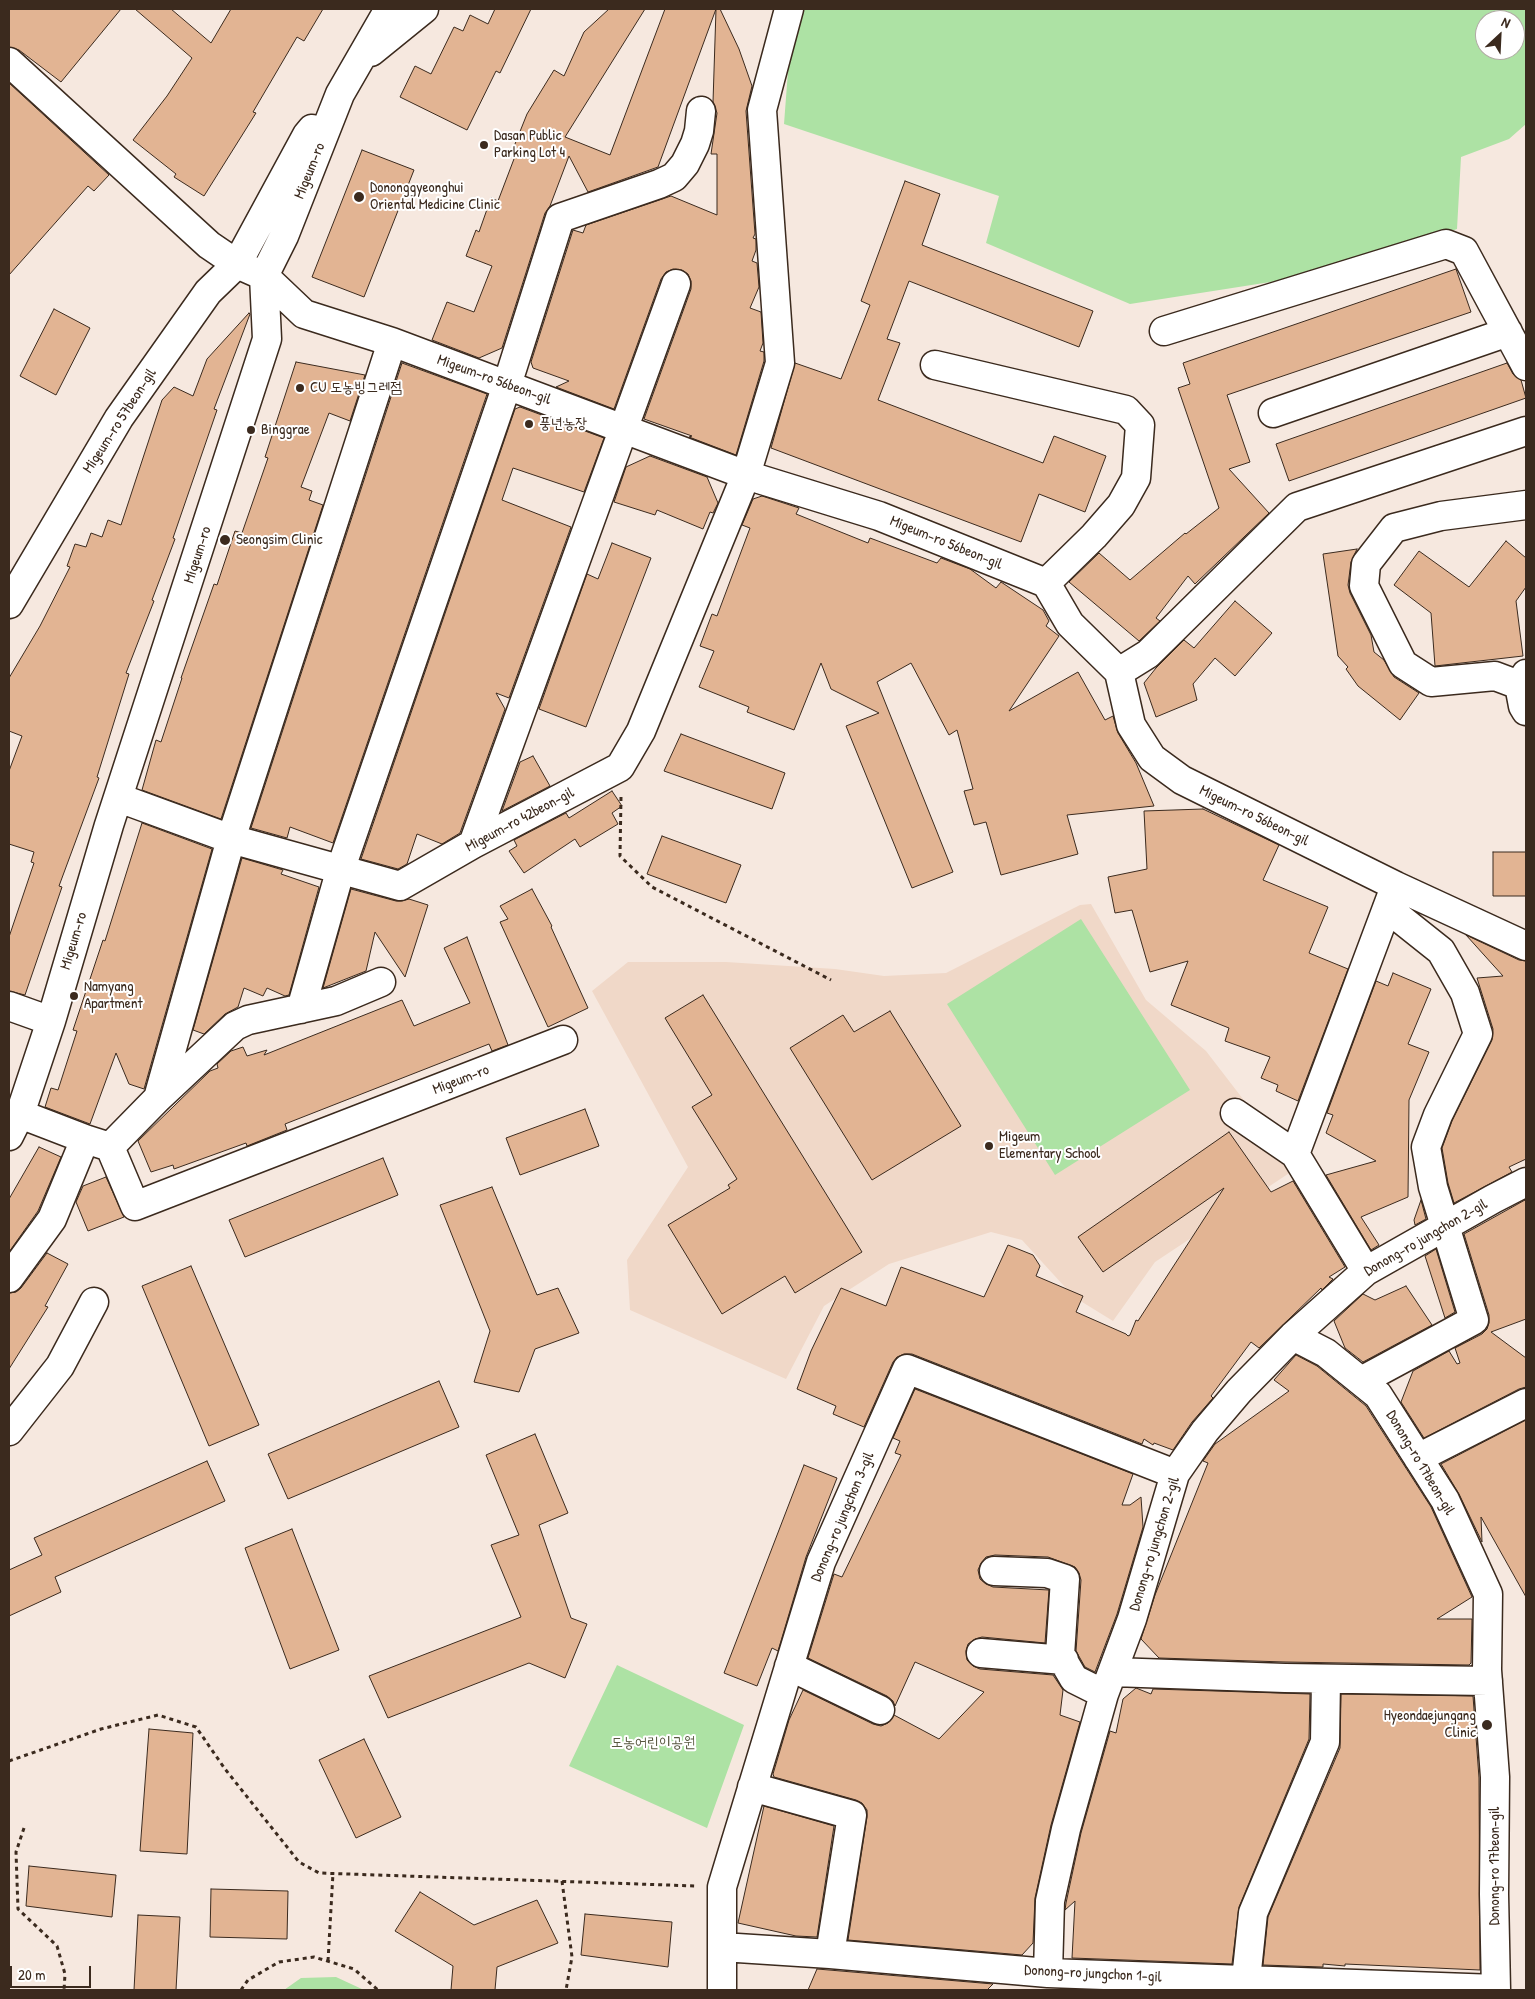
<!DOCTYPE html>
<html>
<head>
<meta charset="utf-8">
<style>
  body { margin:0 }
  #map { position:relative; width:1535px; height:1999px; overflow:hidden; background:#f6e8df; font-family:"Patrick Hand",sans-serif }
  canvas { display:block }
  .frame { position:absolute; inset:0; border:10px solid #3b2a1e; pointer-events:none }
  .north { position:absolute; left:1475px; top:10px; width:50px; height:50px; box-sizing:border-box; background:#fff; border:1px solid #b1aaa5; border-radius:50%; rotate:25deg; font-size:14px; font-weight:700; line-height:20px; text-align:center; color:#3b2a1e }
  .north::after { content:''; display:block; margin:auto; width:18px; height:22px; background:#3b2a1e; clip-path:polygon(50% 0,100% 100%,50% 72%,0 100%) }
  .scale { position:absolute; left:10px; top:1966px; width:81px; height:22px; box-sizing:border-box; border:2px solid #3b2a1e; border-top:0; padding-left:6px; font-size:15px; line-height:18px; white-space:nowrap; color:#3b2a1e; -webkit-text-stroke:4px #fff; paint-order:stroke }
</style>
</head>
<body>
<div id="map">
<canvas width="1535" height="1999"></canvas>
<div class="frame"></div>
<div class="north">N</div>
<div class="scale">20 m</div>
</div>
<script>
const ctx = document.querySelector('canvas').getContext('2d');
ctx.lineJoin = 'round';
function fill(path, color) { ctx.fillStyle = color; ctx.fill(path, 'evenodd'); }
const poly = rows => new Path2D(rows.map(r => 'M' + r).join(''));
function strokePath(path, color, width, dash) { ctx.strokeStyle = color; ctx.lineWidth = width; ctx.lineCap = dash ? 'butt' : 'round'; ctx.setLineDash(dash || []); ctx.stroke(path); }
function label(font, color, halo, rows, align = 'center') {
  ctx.font = font + ' "Patrick Hand","Poor Story",sans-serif'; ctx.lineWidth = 4; ctx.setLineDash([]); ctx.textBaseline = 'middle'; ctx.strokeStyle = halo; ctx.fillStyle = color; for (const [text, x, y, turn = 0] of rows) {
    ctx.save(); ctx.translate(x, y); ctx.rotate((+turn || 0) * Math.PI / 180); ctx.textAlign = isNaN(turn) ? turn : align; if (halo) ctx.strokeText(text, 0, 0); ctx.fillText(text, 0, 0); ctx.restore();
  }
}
fill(poly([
  [1091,904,1146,1000,1206,1051,1256,1116,1294,1133,1309,1160,1155,1262,1113,1321,1074,1297,1022,1240,991,1232,889,1264,824,1306,786,1379,630,1310,627,1260,688,1167,592,991,628,962,726,962,835,969,884,976,946,973,1080,905]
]), '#f0d8c8');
fill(poly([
  [804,9,1526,9,1526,124,1509,139,1461,157,1457,229,1328,273,1130,304,986,243,999,196,784,124,789,58],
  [1485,20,1515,20,1515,50,1485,50],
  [1081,919,1190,1090,1055,1175,947,1004],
  [617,1665,744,1725,707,1828,569,1766],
  [336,1977,364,1990,284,1990,301,1978]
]), '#ade2a4');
const building = poly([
  [9,9,121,9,61,82,19,50,9,47,9,9],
  [135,9,171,9,211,43,231,9,323,9,304,41,297,37,253,112,256,113,204,196,174,177,176,174,133,140,167,96,192,58,135,9],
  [495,9,531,9,500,73,496,71,467,130,400,97,415,66,431,74,454,27,463,31,470,15,488,24,495,9],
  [609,9,645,9,565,137,610,155,665,9,720,9,739,49,752,86,746,111,755,234,753,238,756,239,756,250,752,261,757,263,759,287,750,308,761,312,763,343,760,351,764,352,764,361,736,455,689,437,692,436,644,419,691,289,691,281,688,274,682,270,673,269,666,272,661,279,614,409,556,387,569,381,533,368,531,362,573,230,583,233,586,225,671,196,717,215,717,154,711,154,717,113,713,102,716,9,658,167,588,192,569,156,550,206,545,213,502,348,479,358,432,340,447,302,474,312,492,266,466,256,476,230,479,232,491,198,498,201,517,151,513,149,527,114,554,70,564,76,584,32,609,9],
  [9,83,109,175,94,191,88,186,9,275,9,83],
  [362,150,414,170,364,297,312,277,362,150],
  [905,181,940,194,922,245,1093,311,1079,347,909,281,887,339,900,343,878,400,1043,463,1054,436,1106,456,1085,512,1039,494,1021,542,771,448,795,363,841,379,870,305,861,301,905,181],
  [1456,269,1471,312,1227,395,1250,462,1229,469,1269,513,1195,584,1188,576,1156,618,1160,621,1139,641,1069,582,1099,553,1130,580,1185,533,1186,534,1219,508,1178,388,1190,384,1183,363,1456,269],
  [54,309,90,328,56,395,20,376,54,309],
  [249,313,250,314,214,409,217,410,173,538,175,539,152,600,154,601,126,673,129,674,97,777,99,778,59,886,62,887,25,995,9,991,9,937,34,863,31,862,34,852,9,844,9,771,22,736,9,731,9,678,40,626,70,567,67,566,75,544,86,547,91,533,102,537,108,520,121,525,162,400,174,387,193,396,207,359,249,313],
  [296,362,365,375,350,421,329,413,301,487,312,491,309,500,323,505,221,819,142,790,156,740,161,742,182,678,181,678,214,584,217,585,235,531,242,533,268,458,265,457,296,362],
  [402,363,487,394,333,843,290,827,287,838,251,828,402,363],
  [1507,363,1513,374,1521,380,1526,398,1289,481,1276,444,1507,363],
  [520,407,604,438,584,492,513,468,502,500,571,527,509,698,496,693,505,709,460,833,442,844,417,834,407,864,398,869,361,859,515,409,520,407],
  [650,456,707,477,718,503,713,513,710,512,703,529,657,510,655,515,614,502,626,467,650,456],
  [762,496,799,508,796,514,868,543,870,538,937,563,941,558,970,569,996,588,1001,582,1043,610,1049,621,1046,626,1059,636,1009,711,1078,672,1105,720,1113,716,1118,733,1136,763,1154,806,1067,815,1078,854,1001,875,986,822,974,825,964,791,973,789,957,730,949,735,911,663,877,682,953,872,912,888,846,726,879,713,831,689,821,663,794,730,747,712,749,707,699,687,714,651,700,646,712,614,717,616,750,528,742,525,753,499,762,496],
  [1506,541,1526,558,1526,587,1516,601,1523,656,1435,666,1431,613,1394,585,1419,551,1469,587,1506,541],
  [612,543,651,558,586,727,539,709,587,574,598,579,612,543],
  [1357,549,1351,562,1348,585,1350,593,1371,635,1374,652,1384,660,1394,677,1419,693,1400,720,1358,686,1346,669,1348,667,1338,656,1323,554,1357,549],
  [1235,601,1272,633,1235,676,1215,658,1193,684,1197,700,1156,717,1144,683,1156,668,1184,640,1194,648,1235,601],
  [681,734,785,773,772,809,664,771,681,734],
  [533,756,550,786,502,811,520,762,533,756],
  [612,791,622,806,612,813,618,824,580,847,575,839,524,873,509,851,517,846,514,840,566,813,569,818,612,791],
  [1203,809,1279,845,1263,880,1328,907,1309,953,1348,969,1298,1101,1276,1091,1278,1085,1261,1078,1270,1057,1225,1041,1229,1028,1171,1005,1188,961,1150,972,1132,910,1115,913,1108,877,1147,869,1144,811,1203,809],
  [142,823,212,849,144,1089,129,1084,116,1053,90,1124,45,1107,51,1088,58,1090,77,1031,73,1030,103,940,105,941,142,823],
  [662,836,741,865,726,903,647,874,662,836],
  [1493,852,1526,852,1526,896,1493,896,1493,852],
  [242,858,283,870,281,874,319,887,289,995,285,996,267,988,263,996,244,988,238,1007,225,1014,204,1034,193,1030,242,858],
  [351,889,396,901,402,901,409,899,428,905,405,977,375,932,366,971,323,988,351,889],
  [532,889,552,926,551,927,588,1008,548,1027,500,922,508,919,500,906,532,889],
  [1466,935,1519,960,1526,961,1526,1159,1509,1167,1512,1172,1454,1203,1448,1183,1442,1148,1452,1121,1492,1040,1493,1029,1477,978,1503,976,1466,935],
  [467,937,508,1045,492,1051,489,1044,285,1124,287,1130,247,1146,246,1143,174,1169,173,1165,151,1172,138,1141,210,1071,218,1068,217,1064,231,1051,243,1047,247,1056,267,1050,264,1055,402,1000,414,1026,470,1003,444,948,467,937],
  [1393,973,1431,989,1408,1044,1429,1052,1409,1100,1408,1197,1361,1217,1379,1245,1371,1250,1326,1175,1376,1161,1326,1133,1333,1115,1327,1113,1376,981,1388,986,1393,973],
  [703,995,862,1252,795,1293,785,1276,722,1314,668,1225,730,1188,728,1185,737,1179,692,1107,712,1095,665,1018,703,995],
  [890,1011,961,1126,872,1180,790,1048,843,1015,854,1032,890,1011],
  [585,1109,599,1146,520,1175,506,1138,585,1109],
  [1229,1132,1271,1192,1293,1181,1345,1267,1329,1277,1333,1279,1322,1290,1321,1288,1259,1348,1251,1342,1211,1396,1213,1398,1192,1422,1173,1450,1154,1443,1153,1445,1144,1439,1142,1444,912,1354,904,1354,897,1357,893,1362,864,1427,833,1414,836,1406,797,1389,811,1351,841,1288,886,1306,901,1267,984,1297,1008,1245,1033,1255,1040,1266,1036,1276,1083,1296,1076,1312,1126,1334,1128,1336,1130,1335,1136,1320,1138,1321,1224,1188,1103,1272,1078,1237,1229,1132],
  [39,1147,61,1157,38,1211,9,1252,9,1199,39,1147],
  [383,1158,398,1195,245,1257,229,1220,383,1158],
  [106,1177,124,1217,88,1231,76,1202,83,1186,106,1177],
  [492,1187,537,1295,558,1288,579,1333,535,1349,519,1392,474,1382,490,1331,440,1205,492,1187],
  [1421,1200,1426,1219,1415,1225,1414,1220,1421,1200],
  [1525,1200,1526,1203,1526,1319,1491,1332,1526,1358,1526,1387,1519,1389,1424,1438,1401,1402,1413,1371,1449,1351,1457,1364,1460,1363,1455,1348,1482,1334,1487,1329,1489,1323,1489,1315,1464,1234,1525,1200],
  [1436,1249,1455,1312,1445,1318,1425,1256,1436,1249],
  [47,1253,68,1264,45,1306,48,1307,9,1369,9,1293,16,1292,21,1288,47,1253],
  [191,1266,259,1425,209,1446,142,1286,191,1266],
  [1406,1286,1432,1325,1363,1362,1345,1348,1334,1321,1363,1294,1375,1300,1406,1286],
  [1296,1355,1317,1366,1366,1406,1431,1507,1472,1597,1437,1619,1472,1619,1471,1663,1469,1665,1285,1662,1159,1658,1141,1639,1155,1595,1208,1463,1203,1461,1215,1444,1289,1391,1274,1380,1296,1355],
  [439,1381,459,1427,288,1499,268,1454,439,1381],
  [915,1389,1133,1474,1122,1505,1130,1505,1141,1497,1143,1527,1117,1614,1095,1672,1085,1667,1076,1651,1081,1580,1079,1573,1075,1567,1048,1557,995,1555,986,1557,981,1563,978,1570,980,1579,986,1584,993,1587,1049,1590,1045,1643,982,1637,975,1639,968,1644,966,1651,967,1660,973,1666,980,1669,1053,1675,1063,1690,1060,1715,1080,1722,1051,1825,1035,1898,1033,1943,1022,1955,848,1940,867,1817,867,1810,862,1803,856,1800,774,1777,773,1774,789,1720,803,1690,873,1724,881,1726,888,1723,894,1715,939,1739,984,1692,915,1662,895,1706,893,1701,887,1696,808,1658,834,1574,842,1577,901,1455,895,1453,900,1441,893,1438,915,1389],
  [1526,1420,1526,1597,1481,1517,1482,1542,1459,1494,1441,1464,1526,1420],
  [535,1434,568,1513,539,1525,571,1618,587,1624,565,1678,529,1663,388,1718,369,1676,521,1617,491,1545,519,1535,486,1455,535,1434],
  [207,1461,225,1501,55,1577,61,1592,9,1616,9,1570,42,1555,34,1538,207,1461],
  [804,1465,837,1478,806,1557,778,1651,772,1648,757,1686,724,1673,804,1465],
  [292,1529,339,1650,290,1669,245,1548,292,1529],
  [1136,1688,1151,1694,1153,1689,1310,1694,1309,1739,1239,1907,1232,1964,1072,1958,1075,1901,1065,1910,1066,1903,1081,1833,1110,1731,1116,1733,1123,1699,1136,1688],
  [1341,1694,1473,1696,1479,1778,1480,1970,1345,1964,1345,1966,1323,1964,1323,1967,1263,1965,1268,1917,1340,1748,1341,1694],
  [149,1729,193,1733,187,1854,140,1851,149,1729],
  [364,1739,401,1817,356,1838,319,1760,364,1739],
  [764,1806,834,1826,817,1937,796,1936,738,1923,764,1806],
  [29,1866,116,1875,112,1917,26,1906,29,1866],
  [211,1889,288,1891,287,1939,210,1937,211,1889],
  [420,1892,474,1925,537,1900,558,1943,497,1967,495,1990,451,1990,453,1966,395,1931,420,1892],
  [585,1914,672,1922,668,1967,581,1955,585,1914],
  [138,1915,180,1917,176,1990,134,1990,138,1915],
  [817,1969,829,1970,993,1984,987,1990,808,1990,817,1969]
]);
fill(building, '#e2b493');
strokePath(building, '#3b2a1e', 1);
const minor = poly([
  [371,52,424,9],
  [9,62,209,245,237,264,264,276,304,314,392,342,746,475,879,516,1046,583,1070,624,1119,672,1131,725,1152,758,1182,780,1396,886,1526,946],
  [1164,331,1446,244,1464,251,1526,366],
  [935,365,1126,410,1140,425,1136,478,1121,505,1094,536,1046,583],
  [1273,413,1508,332],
  [9,604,119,418,208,292,237,264,307,135,312,129],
  [1119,672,1148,654,1297,507,1526,431],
  [1526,674,1519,685,1523,706,1526,711],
  [1519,685,1495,676,1431,682,1403,664,1364,586,1366,564,1394,528,1441,516,1526,505],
  [119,798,231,839,400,886,473,844,620,767,641,731,746,475,780,363,762,110,789,9],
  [473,844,676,284],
  [9,1006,51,1021],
  [301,1009,341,868,507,385,560,218,659,184,674,177,685,164,695,144,699,131,701,111],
  [158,1098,231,839,392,342],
  [1235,1113,1295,1154,1366,1271],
  [20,1114,85,1139,110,1147,135,1206,563,1040],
  [9,1136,20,1114,51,1021,109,825,267,339,264,276,284,236,340,94,389,9],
  [110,1147,158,1098,235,1026,248,1020,336,1001,381,982],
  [1295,1154,1393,892],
  [9,1278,52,1219,85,1139],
  [1293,1336,1326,1353,1378,1395,1445,1500,1488,1594,1487,1670,1495,1777,1494,1894,1496,1990],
  [1361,1381,1474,1320,1433,1187,1426,1147,1438,1115,1478,1034,1465,993,1441,951,1387,908],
  [9,1431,60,1366,94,1302],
  [1418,1458,1526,1403],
  [994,1571,1047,1573,1065,1579,1060,1655,1074,1679,1104,1694],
  [981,1653,1064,1660],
  [789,1666,880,1710],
  [1113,1672,1285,1678,1488,1681],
  [752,1787,852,1815,830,1954],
  [722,1947,830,1954,1048,1973,1496,1989],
  [1048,1973,1050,1901,1066,1829,1104,1694,1132,1619,1175,1474,1205,1431,1239,1391,1293,1336,1366,1271,1493,1199,1526,1182],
  [1246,1980,1253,1913,1325,1742,1326,1679],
  [722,1990,722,1887,732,1854,821,1562,907,1369,1175,1474]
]);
strokePath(minor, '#3b2a1e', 31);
strokePath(poly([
  [621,797,620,856,652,887,831,980],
  [9,1761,101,1729,158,1715,196,1727,225,1769,299,1862,319,1873,696,1886],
  [24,1828,16,1852,18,1909,57,1946,65,1974,64,1990],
  [562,1881,572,1957,566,1990],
  [328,1961,333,1873],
  [241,1990,248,1980,279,1962,314,1957,354,1969,378,1990]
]), '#3b2a1e', 3, [4, 4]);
strokePath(minor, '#fff', 28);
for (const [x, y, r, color] of [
  [484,145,5,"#3b2a1e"],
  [359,197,6,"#3b2a1e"],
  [300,388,5,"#3b2a1e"],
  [529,424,5,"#3b2a1e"],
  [251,430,5,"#3b2a1e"],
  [225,540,6,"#3b2a1e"],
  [74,996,5,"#3b2a1e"],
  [989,1146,5,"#3b2a1e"],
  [1487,1725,6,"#3b2a1e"]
]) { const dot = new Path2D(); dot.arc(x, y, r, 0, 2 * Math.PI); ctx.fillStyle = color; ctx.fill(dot); strokePath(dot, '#fff', 2); }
label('15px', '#3b2a1e', '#fff', [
  ["Dasan Public",494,136],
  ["Parking Lot 4",494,153],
  ["Dononggyeonghui",370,188],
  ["Oriental Medicine Clinic",370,205],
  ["CU 도농빙그레점",310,388],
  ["풍년농장",539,424],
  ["Binggrae",261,430],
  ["Seongsim Clinic",236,540],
  ["Namyang",84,987],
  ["Apartment",84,1004],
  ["Migeum",999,1137],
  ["Elementary School",999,1154],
  ["Hyeondaejungang",1476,1716,"right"],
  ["Clinic",1476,1733,"right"]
], 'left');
label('15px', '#3b2a1e', '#fff', [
  ["Migeum-ro",310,171,-68],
  ["Migeum-ro 56beon-gil",494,380,20],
  ["Migeum-ro 57beon-gil",120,421,-57],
  ["Migeum-ro 56beon-gil",946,543,22],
  ["Migeum-ro",198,555,-72],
  ["Migeum-ro 56beon-gil",1254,816,26],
  ["Migeum-ro 42beon-gil",520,820,-28],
  ["Migeum-ro",74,941,-73],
  ["Migeum-ro",461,1080,-21],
  ["Donong-ro jungchon 2-gil",1426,1238,-30],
  ["Donong-ro 17beon-gil",1420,1463,59],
  ["Donong-ro jungchon 3-gil",843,1517,-67],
  ["Donong-ro jungchon 2-gil",1155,1544,-73],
  ["Donong-ro 17beon-gil",1495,1866,-90],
  ["Donong-ro jungchon 1-gil",1093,1974,3]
]);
label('15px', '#585840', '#fff', [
  ["도농어린이공원",653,1743]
]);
</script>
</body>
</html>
